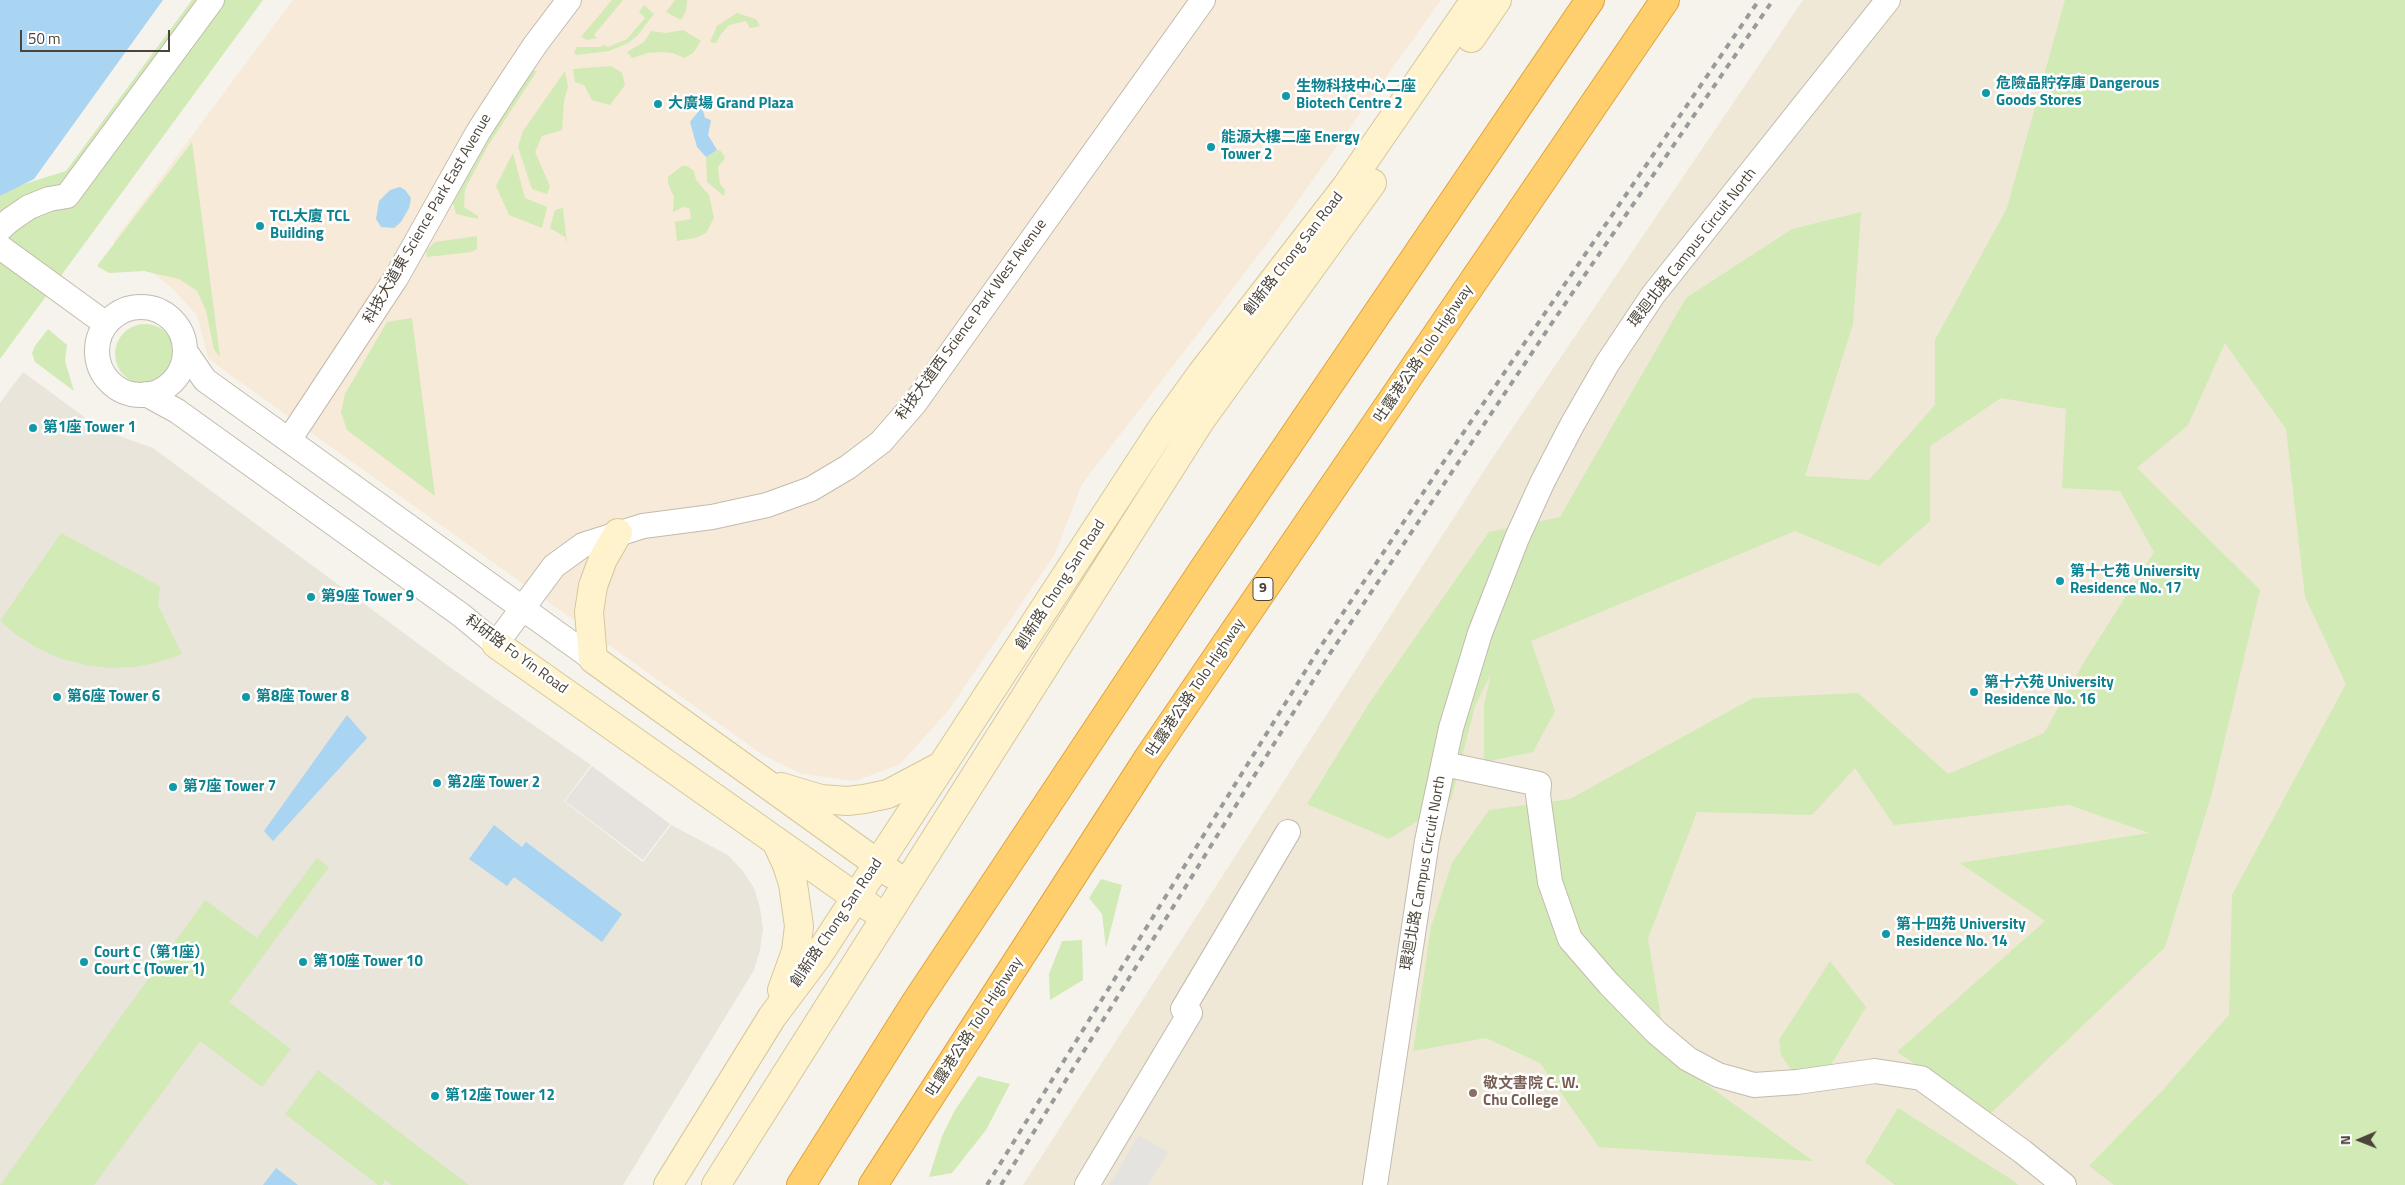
<!DOCTYPE html>
<html>
<head>
<meta charset="utf-8">
<style>
  body { margin:0 }
  #map { position:relative; width:2405px; height:1185px; overflow:hidden; background:#f6f3ec; font-family:"Titillium Web",sans-serif }
  canvas { display:block }
  .north { position:absolute; left:2335px; top:1115px; width:50px; height:50px; -webkit-text-stroke:4px #fff; paint-order:stroke; rotate:269deg; font-size:14px; font-weight:700; line-height:20px; text-align:center; color:#4b4439 }
  .north::after { content:''; display:block; margin:auto; width:18px; height:22px; background:#4b4439; clip-path:polygon(50% 0,100% 100%,50% 72%,0 100%) }
  .scale { position:absolute; left:20px; top:30px; width:150px; height:22px; box-sizing:border-box; border:2px solid #4b4439; border-top:0; padding-left:6px; font-size:15px; line-height:18px; white-space:nowrap; color:#4b4439; -webkit-text-stroke:4px #fff; paint-order:stroke }
</style>
</head>
<body>
<div id="map">
<canvas width="2405" height="1185"></canvas>
<div class="north">N</div>
<div class="scale">50 m</div>
</div>
<script>
const ctx = document.querySelector('canvas').getContext('2d');
ctx.lineJoin = 'round';
function fill(path, color) { ctx.fillStyle = color; ctx.fill(path, 'evenodd'); }
const poly = rows => new Path2D(rows.map(r => 'M' + r).join(''));
function strokePath(path, color, width, dash) { ctx.strokeStyle = color; ctx.lineWidth = width; ctx.lineCap = dash ? 'butt' : 'round'; ctx.setLineDash(dash || []); ctx.stroke(path); }
function label(font, color, halo, rows, align = 'center') {
  ctx.font = font + ' "Titillium Web","Noto Sans TC",sans-serif'; ctx.lineWidth = 5; ctx.setLineDash([]); ctx.textBaseline = 'middle'; ctx.strokeStyle = halo; ctx.fillStyle = color; for (const [text, x, y, turn = 0] of rows) {
    ctx.save(); ctx.translate(x, y); ctx.rotate((+turn || 0) * Math.PI / 180); ctx.textAlign = isNaN(turn) ? turn : align; if (halo) ctx.strokeText(text, 0, 0); ctx.fillText(text, 0, 0); ctx.restore();
  }
}
fill(poly([
  [23,372,102,430,153,448,454,670,591,765,564,801,643,862,671,825,728,855,742,870,754,888,760,908,763,929,760,950,754,970,623,1185,0,1185,0,403]
]), '#eae5da');
fill(poly([
  [293,0,1441,0,1270,240,1082,484,1055,554,948,711,899,765,854,781,802,774,763,755,229,374,208,358,197,315,173,289,113,242]
]), '#f7ead8');
fill(poly([
  [592,766,670,824,643,860,565,801]
]), '#e6e2dd');
fill(poly([
  [1803,0,2405,0,2405,1185,1023,1185,1491,460]
]), '#efe8d6');
fill(poly([
  [192,0,263,0,0,359,0,196,18,186,66,171],
  [612,0,623,0,594,35,597,38,587,40,581,37],
  [675,0,687,0,686,11,681,20,666,12],
  [2065,0,2405,0,2405,1185,2114,1185,2089,1166,2162,1091,2229,1015,2232,895,2346,684,2305,597,2286,429,2225,343,2188,425,2137,468,2260,590,2212,793,2165,947,1991,1113,1897,1052,2045,921,1960,863,2149,833,2069,805,1894,825,1855,768,1812,815,1697,812,1648,938,1667,1056,1813,1161,1599,1147,1540,1063,1486,1038,1413,1051,1431,927,1452,863,1489,810,1570,799,1753,698,1858,693,1948,774,2044,733,2086,659,2154,552,2120,491,2062,488,2066,409,2001,398,1930,446,1930,521,1879,566,1795,531,1531,641,1555,711,1533,752,1484,762,1484,705,1491,674,1475,706,1451,800,1389,839,1307,804,1370,702,1489,532,1560,517,1686,298,1792,229,1861,212,1853,324,1805,476,1869,480,1935,405,1935,340,2007,208],
  [644,5,654,14,637,36,628,43,609,51,576,55,574,53,577,47,600,47,605,45,608,47,627,39,645,18,639,12],
  [737,13,756,19,760,26,750,28,746,21,729,25,721,34,716,43,710,42,717,26],
  [683,30,701,41,693,53,684,58,673,53,662,52,648,53,632,58,627,52,644,42,651,31,666,33],
  [611,66,622,73,625,85,610,105,592,100,584,85,575,82,573,69],
  [531,71,537,71,489,144,465,189,464,207,478,216,478,219,456,214,453,203,476,159],
  [565,71,568,86,564,101,562,130,542,136,535,152,550,186,547,194,532,189,518,147,523,131],
  [192,142,220,357,214,349,206,311,197,291,179,279,144,271,109,273,97,266],
  [717,150,721,151,725,158,718,167,720,184,725,190,724,196,707,182,706,157],
  [513,153,525,198,547,207,542,228,509,215,496,186],
  [682,166,687,166,694,171,696,180,709,195,714,218,706,233,695,238,677,241,675,222,691,219,690,212,689,208,683,207,673,212,674,197,668,183,668,177],
  [563,208,567,244,565,237,550,228,555,210],
  [477,236,477,249,472,252,427,257,426,251,435,242],
  [412,318,435,496,347,430,341,412,345,394,387,322],
  '115 354a30 30 0 1 1 60 0a30 30 0 1 1-60 0Z',
  [48,329,67,345,65,361,74,391,35,362,32,353,35,346],
  [61,533,160,586,158,605,182,654,159,662,135,667,110,668,86,665,62,659,39,649,18,636,0,621],
  [317,858,329,867,229,1002,291,1049,262,1087,200,1041,94,1185,0,1185,205,900,257,938],
  [1101,879,1122,885,1106,948,1102,914,1089,898],
  [1082,940,1083,980,1050,1000,1049,974,1062,941],
  [1830,961,1866,1007,1829,1068,1800,1073,1790,1068,1781,1055,1779,1040],
  [318,1070,469,1185,392,1185,385,1180,382,1185,378,1185,285,1114],
  [978,1076,1010,1084,986,1130,952,1173,929,1177,942,1136,955,1110],
  [1898,1108,2014,1181,2018,1185,1895,1185,1865,1162]
]), '#d2eab5');
fill(poly([
  [1139,1135,1168,1152,1148,1185,1109,1185]
]), '#e5e3e0');
fill(poly([
  [0,0,163,0,34,179,0,196],
  [702,107,705,118,711,120,708,135,717,150,706,157,697,147,690,122],
  [400,187,405,190,411,198,409,208,401,222,394,228,381,227,376,219,379,201,390,190],
  [347,715,367,738,273,841,264,831],
  [494,825,522,847,526,842,622,914,602,942,514,877,507,886,469,859],
  [276,1168,298,1185,263,1185]
]), '#a9d4f2');
const street = poly([
  [0,229,10,220,29,207,49,199,67,196,212,0],
  [0,247,106,324],
  '97 351a44 44 0 1 1 88 0a44 44 0 1 1-88 0Z',
  [185,351,205,380,593,659],
  [146,394,177,411,461,615,496,644,554,566,583,545,643,526,712,517,767,505,811,489,848,467,881,442,915,403,1203,0],
  [289,440,396,278,478,132,509,84,535,45,569,0],
  [1444,764,1539,784,1538,795,1550,882,1570,939,1609,984,1657,1033,1688,1059,1718,1075,1754,1085,1797,1082,1875,1071,1921,1078,2023,1152,2064,1185],
  [1087,1185,1190,1013,1183,1009,1288,832],
  [1375,1185,1427,841,1451,728,1480,633,1517,538,1542,483,1572,425,1607,364,1653,295,1888,0]
]);
const secondary = poly([
  [1471,38,1497,0],
  [618,533,603,559,593,586,589,612,593,659,892,874],
  [496,644,871,908],
  [781,787,821,799,847,801,864,799,888,794,937,768],
  [776,841,787,865,793,884,799,926,796,951,782,990],
  [668,1185,772,1017,817,957,1163,427,1202,373,1346,187,1475,0],
  [716,1185,1200,421,1372,183]
]);
const highway = poly([
  [801,1185,916,1002,1203,570,1590,0],
  [873,1185,1149,757,1665,0]
]);
strokePath(street, '#c2bbae', 26);
strokePath(secondary, '#d6c79b', 30);
strokePath(highway, '#e0a43c', 30);
strokePath(street, '#fff', 24);
strokePath(secondary, '#fff3cd', 28);
strokePath(highway, '#ffcf6e', 28);
strokePath(poly([
  [987,1185,1319,649,1457,442,1759,0],
  [1001,1185,1329,655,1554,320,1773,0]
]), '#9a9a9a', 4, [6, 6]);
for (const [x, y, r, color] of [
  [1986,93,5,"#0f9aa8"],
  [1286,96,5,"#0f9aa8"],
  [658,104,5,"#0f9aa8"],
  [1211,147,5,"#0f9aa8"],
  [260,226,5,"#0f9aa8"],
  [33,428,5,"#0f9aa8"],
  [2060,581,5,"#0f9aa8"],
  [311,597,5,"#0f9aa8"],
  [1974,692,5,"#0f9aa8"],
  [57,697,5,"#0f9aa8"],
  [246,697,5,"#0f9aa8"],
  [437,783,5,"#0f9aa8"],
  [173,787,5,"#0f9aa8"],
  [1886,934,5,"#0f9aa8"],
  [84,962,5,"#0f9aa8"],
  [303,962,5,"#0f9aa8"],
  [1473,1093,5,"#8d6e63"],
  [435,1096,5,"#0f9aa8"]
]) { const dot = new Path2D(); dot.arc(x, y, r, 0, 2 * Math.PI); ctx.fillStyle = color; ctx.fill(dot); strokePath(dot, '#fff', 2); }
for (const [x, y, w] of [
  [1263,589,20]
]) { const box = new Path2D(); box.roundRect(x - w / 2, y - 11.5, w, 23, 4); ctx.fillStyle = '#fff'; ctx.fill(box); strokePath(box, '#4b4439', 1); }
label('bold 14px', '#4b4439', null, [
  ["9",1263,589]
]);
label('bold 15px', '#0d838f', '#fff', [
  ["危險品貯存庫 Dangerous",1996,84],
  ["Goods Stores",1996,101],
  ["生物科技中心二座",1296,87],
  ["Biotech Centre 2",1296,104],
  ["大廣場 Grand Plaza",668,104],
  ["能源大樓二座 Energy",1221,138],
  ["Tower 2",1221,155],
  ["TCL大廈 TCL",270,217],
  ["Building",270,234],
  ["第1座 Tower 1",43,428],
  ["第十七苑 University",2070,572],
  ["Residence No. 17",2070,589],
  ["第9座 Tower 9",321,597],
  ["第十六苑 University",1984,683],
  ["Residence No. 16",1984,700],
  ["第6座 Tower 6",67,697],
  ["第8座 Tower 8",256,697],
  ["第2座 Tower 2",447,783],
  ["第7座 Tower 7",183,787],
  ["第十四苑 University",1896,925],
  ["Residence No. 14",1896,942],
  ["Court C（第1座）",94,953],
  ["Court C (Tower 1)",94,970],
  ["第10座 Tower 10",313,962],
  ["第12座 Tower 12",445,1096]
], 'left');
label('15px', '#4b4439', '#fff', [
  ["科技大道東 Science Park East Avenue",428,219,-60],
  ["環迴北路 Campus Circuit North",1693,248,-52],
  ["創新路 Chong San Road",1294,254,-52],
  ["科技大道西 Science Park West Avenue",972,320,-54],
  ["吐露港公路 Tolo Highway",1424,354,-56],
  ["創新路 Chong San Road",1061,585,-57],
  ["科研路 Fo Yin Road",516,655,36],
  ["吐露港公路 Tolo Highway",1196,688,-56],
  ["環迴北路 Campus Circuit North",1424,873,-80],
  ["創新路 Chong San Road",837,923,-56],
  ["吐露港公路 Tolo Highway",975,1027,-57]
]);
label('bold 15px', '#785e54', '#fff', [
  ["敬文書院 C. W.",1483,1084],
  ["Chu College",1483,1101]
], 'left');
</script>
</body>
</html>
